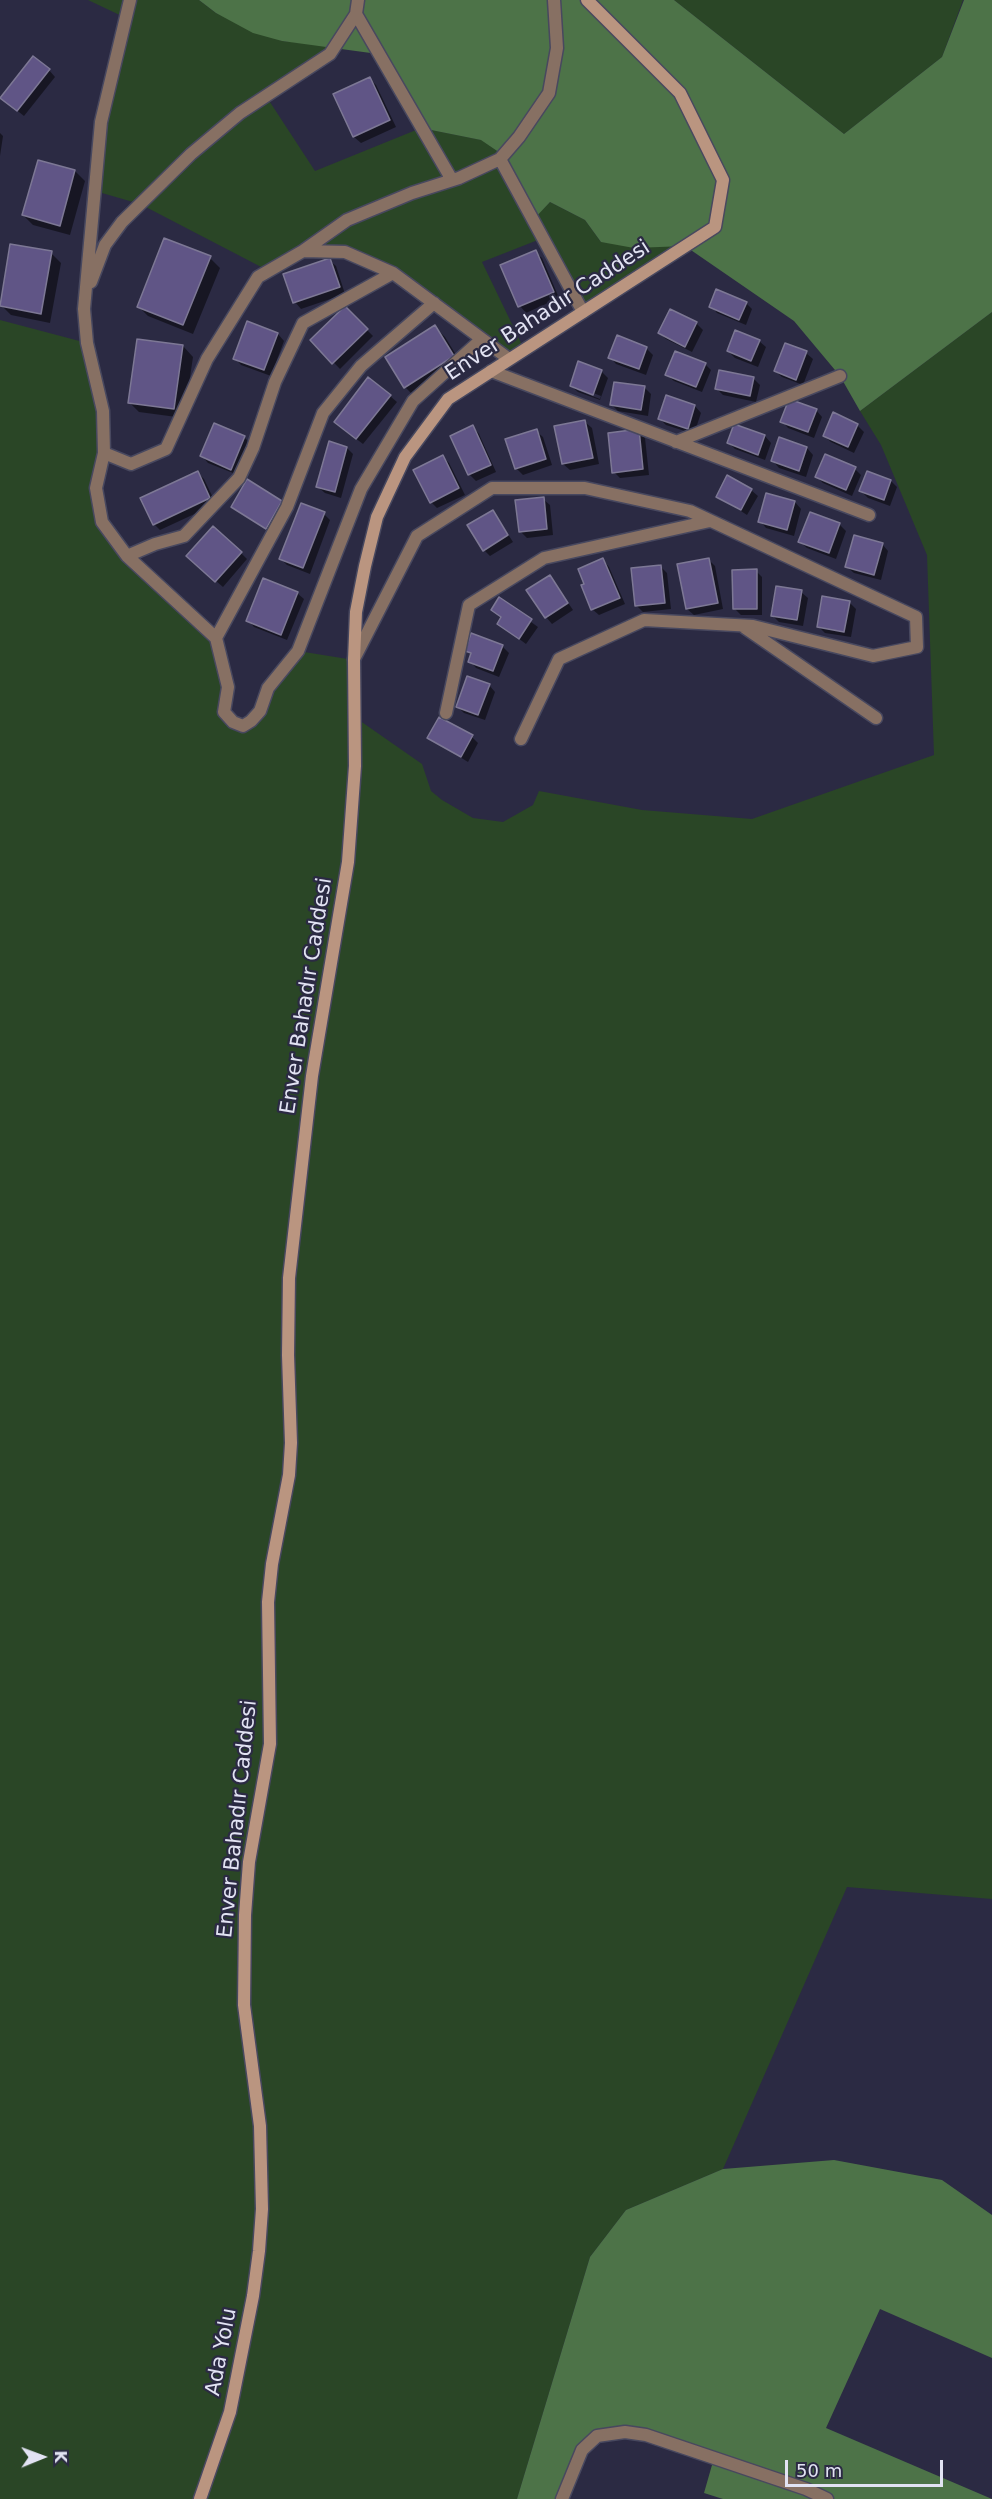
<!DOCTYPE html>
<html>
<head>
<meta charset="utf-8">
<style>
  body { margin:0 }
  #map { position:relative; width:992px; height:2499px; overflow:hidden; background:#2b2a43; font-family:"DejaVu Sans",sans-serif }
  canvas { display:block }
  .north { position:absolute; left:12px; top:2427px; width:60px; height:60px; -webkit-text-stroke:4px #2b2a43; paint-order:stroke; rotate:89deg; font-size:16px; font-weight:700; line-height:24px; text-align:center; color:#e2e3f3 }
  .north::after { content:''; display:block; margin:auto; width:21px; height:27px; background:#e2e3f3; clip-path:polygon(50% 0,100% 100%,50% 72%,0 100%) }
  .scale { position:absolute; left:785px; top:2460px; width:158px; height:27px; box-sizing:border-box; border:3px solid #e2e3f3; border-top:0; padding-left:8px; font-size:18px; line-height:21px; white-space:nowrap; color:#e2e3f3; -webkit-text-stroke:4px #2b2a43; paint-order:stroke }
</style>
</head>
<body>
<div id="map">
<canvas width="992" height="2499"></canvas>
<div class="north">K</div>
<div class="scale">50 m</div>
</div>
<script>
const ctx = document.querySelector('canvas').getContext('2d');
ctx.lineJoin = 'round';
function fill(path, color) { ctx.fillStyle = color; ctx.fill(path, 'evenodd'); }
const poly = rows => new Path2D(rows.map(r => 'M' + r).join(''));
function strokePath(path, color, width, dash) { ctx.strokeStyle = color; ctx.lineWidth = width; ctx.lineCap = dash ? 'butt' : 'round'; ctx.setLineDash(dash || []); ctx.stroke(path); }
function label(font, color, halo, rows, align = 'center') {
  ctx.font = font + ' "DejaVu Sans",sans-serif'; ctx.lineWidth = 4.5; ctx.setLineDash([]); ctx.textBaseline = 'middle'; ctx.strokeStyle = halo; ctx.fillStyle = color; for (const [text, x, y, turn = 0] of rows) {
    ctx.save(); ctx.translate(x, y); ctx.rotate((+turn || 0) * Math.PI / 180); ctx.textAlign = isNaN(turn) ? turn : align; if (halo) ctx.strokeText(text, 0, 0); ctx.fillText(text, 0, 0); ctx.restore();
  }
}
fill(poly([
  [88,0,199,0,216,13,282,41,336,46,266,96,315,171,421,128,482,140,503,155,533,219,550,202,585,220,601,242,685,246,583,312,543,238,482,262,524,349,509,359,393,273,345,252,303,251,267,270,140,204,95,191,126,18],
  [674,0,963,0,942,57,844,134],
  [992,312,992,1899,847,1887,723,2169,626,2210,590,2257,517,2499,0,2499,0,320,87,343,103,411,96,488,102,522,216,638,226,672,224,712,243,726,298,651,354,660,356,718,422,764,431,791,442,800,473,818,503,822,533,805,539,791,642,810,752,819,934,755,927,555,881,445,860,411]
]), '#2a4626');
fill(poly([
  [199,0,674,0,844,134,942,57,964,0,992,0,992,312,860,411,840,376,794,321,685,246,634,248,601,242,585,220,550,202,533,220,503,155,481,140,421,128,378,54,282,41,253,33,216,13],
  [834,2160,942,2180,992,2215,992,2358,880,2309,826,2428,992,2499,723,2499,704,2493,714,2458,646,2435,597,2436,582,2450,562,2499,517,2499,590,2257,626,2210,723,2169]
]), '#4d7348');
fill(poly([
  [49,70,55,77,24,116,9,104],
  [370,79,376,85,396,127,361,143,354,137,335,95],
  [0,133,3,136,0,156],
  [75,171,85,181,70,235,33,225,23,215],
  [535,252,542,258,559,298,526,313,520,306,502,266],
  [51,253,61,263,50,323,11,315,1,305],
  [210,258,220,268,193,334,148,316,138,306],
  [329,260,336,266,345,294,301,309,295,302],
  [746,303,752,309,746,325,717,313,711,306],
  [345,308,373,336,340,369,312,340],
  [671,311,697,324,703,330,692,352,666,339,659,333],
  [248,323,278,334,284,341,271,376,241,365,235,358],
  [435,327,445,337,463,366,415,397,405,387],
  [759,341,766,347,758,367,735,358,728,351],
  [183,346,193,357,184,418,139,412,129,402],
  [646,348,653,355,646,375,616,364,610,357],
  [806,353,813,359,803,385,782,377,775,371],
  [705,364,711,370,702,392,674,381,667,375],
  [601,371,608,378,600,400,578,392,571,386],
  [577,387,601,396,600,399,577,390],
  [753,378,760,385,756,402,723,395,716,388],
  [645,388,651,394,648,416,618,411,612,405],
  [390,396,397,402,363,444,342,428],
  [667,397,695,406,701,413,694,434,666,425,660,419],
  [816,410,822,417,814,438,788,428,782,421],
  [585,422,592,428,599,464,570,470,563,464],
  [857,425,864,432,854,453,831,442,824,436],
  [735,426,765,436,771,443,765,460,735,449,729,443],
  [473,427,479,434,496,472,476,481,469,474,452,436],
  [536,431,543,437,552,465,523,475,516,468],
  [638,431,645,438,649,475,620,478,614,472],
  [244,437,251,444,238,475,208,463,202,456],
  [780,439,807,448,813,455,806,477,779,468,773,461],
  [347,448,353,454,341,498,325,493,318,487],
  [443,457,449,463,465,495,437,508,431,502],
  [855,469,861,475,852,496,823,483,817,477],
  [198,473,204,479,216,504,160,530,154,524],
  [891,481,897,487,890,506,868,498,861,491],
  [248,482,288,509,273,534,232,507],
  [751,490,758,496,747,515,718,496],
  [767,494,795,502,801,509,794,536,766,528,760,521],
  [543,499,550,505,553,535,527,538,521,532],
  [493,511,513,542,490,556,484,550],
  [324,514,330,520,310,574,287,565,281,559],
  [839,524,846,531,836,559,807,548,800,542],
  [882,544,888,551,881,580,854,573,847,567],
  [241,553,247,559,223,587,195,563],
  [708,559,715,566,723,609,694,615,687,609],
  [603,560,609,567,625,604,599,615,592,609],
  [660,566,667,573,671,609,643,612,637,606],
  [756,571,762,577,762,615,741,615,734,608],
  [550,576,573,610,552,624,546,617],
  [801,592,808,598,803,626,779,622,772,615],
  [297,593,304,599,287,640,254,627,248,620],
  [499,599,538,627,526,644,499,624,502,618,493,609],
  [849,602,856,609,851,637,825,633,818,626],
  [502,646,509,653,499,677,476,668,470,661,472,655,467,650],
  [489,685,495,692,485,720,464,713,457,706],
  [472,737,478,743,468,762,429,738]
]), '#0007');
const building = poly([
  [33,56,50,69,17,111,0,98,33,56],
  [370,77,390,120,353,137,333,94,370,77],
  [38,160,75,170,60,226,22,215,38,160],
  [164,238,211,256,183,325,137,307,164,238],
  [10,244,52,251,41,314,0,306,10,244],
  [536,250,554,292,518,307,500,265,536,250],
  [330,258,340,287,293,303,283,274,330,258],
  [716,289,747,302,739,320,709,307,716,289],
  [345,306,368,329,332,364,310,340,345,306],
  [670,309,697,322,685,347,658,333,670,309],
  [247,321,278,333,264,370,233,359,247,321],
  [435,325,454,356,404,388,385,357,435,325],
  [735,330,760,340,751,361,727,351,735,330],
  [617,335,647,347,639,369,608,358,617,335],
  [137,339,183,345,174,409,128,403,137,339],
  [785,343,807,351,796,380,774,371,785,343],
  [675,351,706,363,696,387,665,375,675,351],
  [578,361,602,370,593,395,570,386,578,361],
  [719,370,754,377,750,396,715,389,719,370],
  [368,377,391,395,356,439,334,422,368,377],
  [614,382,645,386,641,410,610,405,614,382],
  [666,395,695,405,688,429,658,419,666,395],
  [789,399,817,409,808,432,780,422,789,399],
  [833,412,858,424,848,447,823,436,833,412],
  [585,420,593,458,562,464,554,426,585,420],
  [214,423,245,436,231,470,200,456,214,423],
  [734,424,765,435,758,455,727,443,734,424],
  [473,425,491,465,468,475,450,436,473,425],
  [537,429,546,459,515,469,505,439,537,429],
  [639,429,643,469,612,473,608,433,639,429],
  [779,437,807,447,799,471,771,461,779,437],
  [329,441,347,447,335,492,316,487,329,441],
  [825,454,856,467,846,490,815,477,825,454],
  [443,455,459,488,430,503,413,470,443,455],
  [198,471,210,498,153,525,140,498,198,471],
  [867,471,891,480,884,500,859,491,867,471],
  [727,475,752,489,741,510,716,497,727,475],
  [247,479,282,501,266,529,231,507,247,479],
  [766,493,795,501,787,530,758,522,766,493],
  [544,497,547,529,519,532,515,500,544,497],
  [301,503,325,512,303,568,279,559,301,503],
  [493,510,508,535,483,551,467,525,493,510],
  [810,512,840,523,829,553,798,542,810,512],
  [213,526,242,552,215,582,186,556,213,526],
  [854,535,883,543,874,575,845,567,854,535],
  [603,558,620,598,591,610,581,585,584,584,578,569,603,558],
  [709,558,718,603,686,609,677,564,709,558],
  [661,565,665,603,635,606,631,568,661,565],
  [757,569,757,609,733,609,732,570,757,569],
  [550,575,568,603,545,618,526,590,550,575],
  [263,578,298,592,281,635,246,621,263,578],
  [776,586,802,590,797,620,771,616,776,586],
  [822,596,850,601,844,632,817,627,822,596],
  [499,597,532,619,519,639,497,624,501,617,491,610,499,597],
  [471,633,503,645,493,671,468,662,471,653,465,651,471,633],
  [467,676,490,684,478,715,456,707,467,676],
  [439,717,473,735,461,757,427,738,439,717]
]);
fill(building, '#605586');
strokePath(building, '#7d7895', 1.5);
const minor = poly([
  [130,0,101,122,84,309,87,343,103,411,104,453,96,488,102,522,127,556,216,638,228,687,224,712,233,722,243,726,251,721,260,711,268,688,298,651,361,489,413,401,482,339],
  [356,14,452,180],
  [500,159,583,312],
  [303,251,347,220,412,193,459,178,500,159,519,137,549,93,557,48,554,0],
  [91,282,105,245,122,222,191,154,240,113,330,54,356,14,358,0],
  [491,371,869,515],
  [676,442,840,376],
  [104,453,131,464,166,449,207,359,258,277,303,251,345,252,393,273,509,359],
  [127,556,155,544,184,536,239,478,253,448,275,382,303,323,393,273],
  [744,627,876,718],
  [216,638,287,507,323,413,361,366,434,303],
  [354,659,417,536,492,488,585,488,690,511,916,617,917,647,873,656,753,626,644,620,559,659,521,739],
  [446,713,469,605,544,558,710,521],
  [562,2499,582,2450,597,2436,625,2432,646,2435,806,2489,827,2499]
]);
const secondary = poly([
  [200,2499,230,2412,253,2296,259,2251,262,2209,260,2126,244,2005,245,1915,249,1862,270,1744,268,1602,272,1564,289,1475,291,1443,288,1355,289,1278,312,1076,348,862,355,766,354,660,356,612,365,566,377,517,405,457,448,399,715,227,723,180,680,93,587,0]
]);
strokePath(minor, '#48485f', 15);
strokePath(secondary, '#48485f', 15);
strokePath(minor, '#877063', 12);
strokePath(secondary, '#ba9580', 12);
label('21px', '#e2e3f3', '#2b2a43', [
  ["Enver Bahadır Caddesi",548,311,-33],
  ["Enver Bahadır Caddesi",307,996,-81],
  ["Enver Bahadır Caddesi",238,1819,-84],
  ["Ada Yolu",222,2352,-79]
]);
</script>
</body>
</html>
